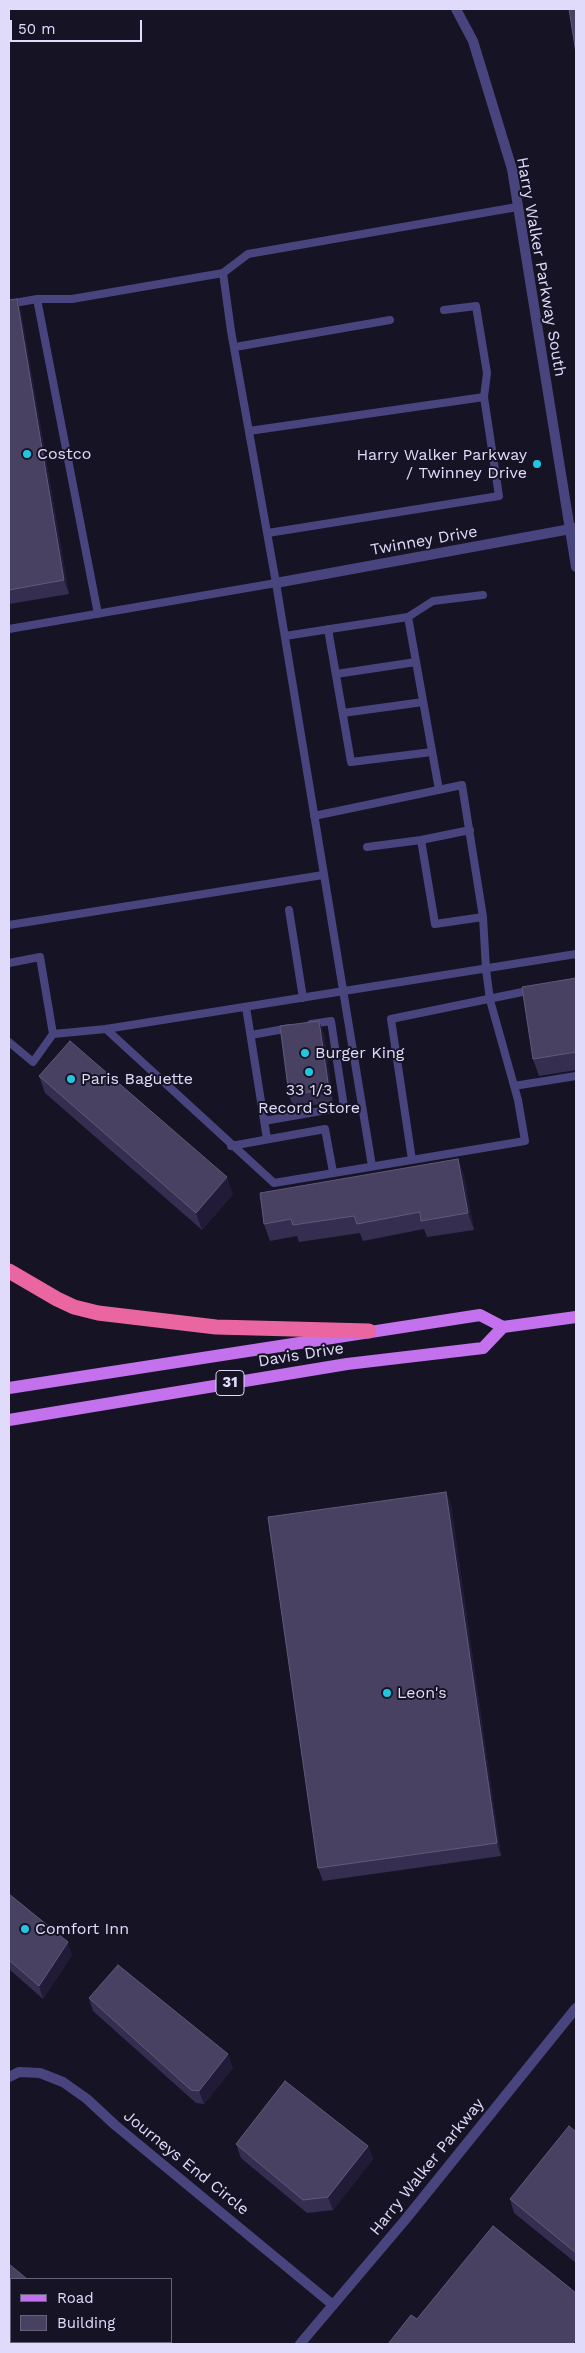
<!DOCTYPE html>
<html>
<head>
<meta charset="utf-8">
<style>
  body { margin:0 }
  #map { position:relative; width:585px; height:2353px; overflow:hidden; background:#161325; font-family:"Work Sans",sans-serif }
  canvas { display:block }
  .frame { position:absolute; inset:0; border:10px solid #e0dbfa; pointer-events:none }
  .legend { position:absolute; left:10px; top:2278px; width:162px; height:65px; box-sizing:border-box; background:#161325; border:1px solid #67637a; margin:0; padding:6px 9px; list-style:none; font-size:15px; color:#e0dbfa }
  .legend li { display:flex; align-items:center; gap:10px; height:25px }
  .legend b { width:25px; border:1px solid #67637a }
  .scale { position:absolute; left:10px; top:20px; width:132px; height:22px; box-sizing:border-box; border:2px solid #e0dbfa; border-top:0; padding-left:6px; font-size:15px; line-height:18px; white-space:nowrap; color:#e0dbfa; -webkit-text-stroke:4px #161325; paint-order:stroke }
</style>
</head>
<body>
<div id="map">
<canvas width="585" height="2353"></canvas>
<div class="frame"></div>
<ul class="legend">
<li><b style="height:6px;background:#c371ec"></b>Road</li>
<li><b style="height:14px;background:#484162"></b>Building</li>
</ul>
<div class="scale">50 m</div>
</div>
<script>
const ctx = document.querySelector('canvas').getContext('2d');
ctx.lineJoin = 'round';
const poly = rows => new Path2D(rows.map(r => 'M' + r).join(''));
function strokePath(path, color, width, dash) { ctx.strokeStyle = color; ctx.lineWidth = width; ctx.lineCap = dash ? 'butt' : 'round'; ctx.setLineDash(dash || []); ctx.stroke(path); }
function fill(path, color) { ctx.fillStyle = color; ctx.fill(path, 'evenodd'); }
function label(font, color, halo, rows, align = 'center') {
  ctx.font = font + ' "Work Sans",sans-serif'; ctx.lineWidth = 4; ctx.setLineDash([]); ctx.textBaseline = 'middle'; ctx.strokeStyle = halo; ctx.fillStyle = color; for (const [text, x, y, turn = 0] of rows) {
    ctx.save(); ctx.translate(x, y); ctx.rotate((+turn || 0) * Math.PI / 180); ctx.textAlign = isNaN(turn) ? turn : align; if (halo) ctx.strokeText(text, 0, 0); ctx.fillText(text, 0, 0); ctx.restore();
  }
}
strokePath(poly([
  [223,273,231,331,276,583,372,1166],
  [37,299,98,614],
  [9,304,37,299,72,299,223,273,248,254,517,207],
  [444,310,476,306,487,373,484,397],
  [235,347,390,320],
  [249,431,484,397,499,496,268,533],
  [408,617,433,601,483,595],
  [9,629,276,583],
  [328,629,351,762,432,752],
  [285,636,408,617,439,790],
  [336,674,416,662],
  [343,713,423,702],
  [470,830,421,840,435,924,483,917],
  [367,847,421,840],
  [289,910,303,998],
  [9,925,323,875],
  [9,963,40,957,53,1034],
  [246,1007,267,1139],
  [106,1029,274,1183,525,1141,518,1100,490,1000,486,969,483,917,462,785,314,816],
  [251,1035,290,1028],
  [9,1042,33,1062,53,1034,106,1029,576,954],
  [514,1086,576,1076],
  [264,1121,344,1107,331,1021,311,1024],
  [231,1146,325,1129,333,1172],
  [412,1160,391,1019,532,990]
]), '#48447e', 8);
strokePath(poly([
  [276,583,576,528],
  [9,2077,19,2072,40,2073,63,2082,87,2099,115,2125,333,2305]
]), '#48447e', 10);
strokePath(poly([
  [456,9,473,41,512,169,576,567],
  [300,2344,405,2220,576,2008]
]), '#48447e', 10);
strokePath(poly([
  [9,1388,480,1315,503,1327,576,1317],
  [9,1420,347,1364,483,1348,503,1327]
]), '#c371ec', 12);
strokePath(poly([
  [9,1271,57,1299,74,1307,98,1313,216,1327,369,1331]
]), '#ea66a0', 15);
fill(poly([
  [17,299,21,312,69,594,9,604,9,300],
  [576,978,576,1070,539,1076,533,1059],
  [319,1021,324,1034,333,1102,294,1108,289,1095],
  [39,1076,233,1194,202,1230,45,1093],
  [458,1159,464,1176,474,1230,427,1237,424,1229,363,1241,360,1233,299,1242,297,1236,270,1241,264,1224],
  [446,1492,451,1505,501,1856,323,1881,318,1868],
  [9,1894,72,1955,43,1999,9,1969],
  [89,1998,233,2068,204,2104,196,2103,93,2011],
  [576,2132,576,2263,514,2213,510,2199],
  [236,2144,368,2146,373,2159,333,2210,307,2213,241,2158]
]), '#362e50');
fill(poly([
  [17,299,21,312,69,594,64,580],
  [319,1021,324,1034,333,1102,329,1089],
  [458,1159,464,1176,474,1230,468,1213],
  [227,1177,233,1194,202,1230,196,1213],
  [446,1492,451,1505,501,1856,497,1843],
  [68,1942,72,1955,43,1999,39,1986],
  [228,2054,233,2068,204,2104,199,2091],
  [368,2146,373,2159,333,2210,328,2197],
  [576,2339,576,2344,572,2344],
  [18,2342,39,2342,37,2344,16,2344]
]), '#211b37');
const building = poly([
  [569,9,576,9,576,53,569,9],
  [17,299,64,580,9,590,9,300,17,299],
  [576,978,576,1052,533,1059,522,987,576,978],
  [319,1021,329,1089,289,1095,280,1026,319,1021],
  [70,1041,227,1177,196,1213,39,1076,70,1041],
  [458,1159,468,1213,421,1221,420,1212,357,1224,354,1216,293,1225,291,1219,264,1224,260,1193,458,1159],
  [446,1492,497,1843,318,1868,268,1517,446,1492],
  [9,1894,68,1942,39,1986,9,1960,9,1894],
  [118,1965,228,2054,199,2091,191,2090,89,1998,118,1965],
  [285,2081,368,2146,328,2197,303,2200,236,2144,285,2081],
  [569,2126,576,2132,576,2253,510,2199,569,2126],
  [493,2226,576,2293,576,2339,572,2344,388,2344,411,2315,417,2319,493,2226],
  [9,2264,27,2279,11,2279,11,2342,18,2342,16,2344,9,2344,9,2264],
  [97,2342,106,2342,110,2344,95,2344,97,2342]
]);
fill(building, '#484162');
strokePath(building, '#60597a', 1);
for (const [x, y, r, color] of [
  [27,454,5,"#21c6e1"],
  [537,464,5,"#21c6e1"],
  [305,1053,5,"#21c6e1"],
  [309,1072,5,"#21c6e1"],
  [71,1079,5,"#21c6e1"],
  [387,1693,5,"#21c6e1"],
  [25,1929,5,"#21c6e1"]
]) { const dot = new Path2D(); dot.arc(x, y, r, 0, 2 * Math.PI); ctx.fillStyle = color; ctx.fill(dot); strokePath(dot, '#161325', 2); }
for (const [x, y, w] of [
  [230,1383,28]
]) { const box = new Path2D(); box.roundRect(x - w / 2, y - 12.5, w, 25, 4); ctx.fillStyle = '#161325'; ctx.fill(box); strokePath(box, '#e0dbfa', 1); }
label('bold 15px', '#e0dbfa', null, [
  ["31",230,1383]
]);
label('16px', '#e0dbfa', '#161325', [
  ["Harry Walker Parkway South",541,267,80],
  ["Twinney Drive",424,541,-10],
  ["Davis Drive",301,1355,-9],
  ["Journeys End Circle",186,2163,39],
  ["Harry Walker Parkway",427,2167,-51]
]);
label('16px', '#e0dbfa', '#161325', [
  ["Costco",37,454],
  ["Harry Walker Parkway",527,455,"right"],
  ["/ Twinney Drive",527,473,"right"],
  ["Burger King",315,1053],
  ["Paris Baguette",81,1079],
  ["33 1/3",309,1090,"center"],
  ["Record Store",309,1108,"center"],
  ["Leon's",397,1693],
  ["Comfort Inn",35,1929]
], 'left');
</script>
</body>
</html>
